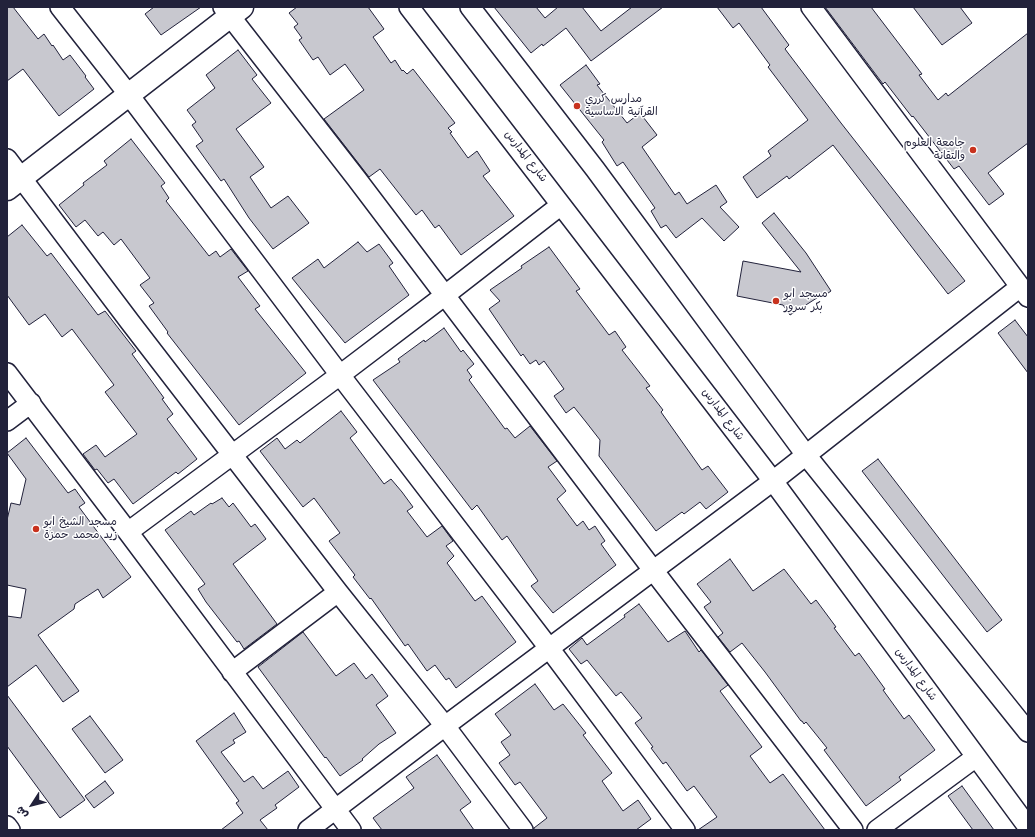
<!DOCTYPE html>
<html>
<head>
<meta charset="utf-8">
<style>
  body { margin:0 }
  #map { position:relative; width:1035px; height:837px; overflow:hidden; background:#fff; font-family:Kalam,"Playpen Sans Arabic",sans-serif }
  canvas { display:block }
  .frame { position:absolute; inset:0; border:8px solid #22223b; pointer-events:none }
  .north { position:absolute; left:12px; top:785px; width:40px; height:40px; -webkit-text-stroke:3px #fff; paint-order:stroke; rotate:234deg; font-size:11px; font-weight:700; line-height:16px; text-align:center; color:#22223b }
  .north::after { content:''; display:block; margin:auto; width:14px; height:18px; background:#22223b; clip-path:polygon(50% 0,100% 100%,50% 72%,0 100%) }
</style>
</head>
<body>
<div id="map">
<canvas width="1035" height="837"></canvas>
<div class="frame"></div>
<div class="north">ش</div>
</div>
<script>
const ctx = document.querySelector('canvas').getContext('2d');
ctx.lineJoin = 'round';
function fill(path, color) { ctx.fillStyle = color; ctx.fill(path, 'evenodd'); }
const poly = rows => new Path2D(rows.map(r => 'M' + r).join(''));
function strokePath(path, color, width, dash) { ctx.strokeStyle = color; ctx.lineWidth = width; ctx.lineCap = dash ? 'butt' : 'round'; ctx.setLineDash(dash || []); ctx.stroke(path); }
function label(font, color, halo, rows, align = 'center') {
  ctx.font = font + ' Kalam,"Playpen Sans Arabic",sans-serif'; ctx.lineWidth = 3; ctx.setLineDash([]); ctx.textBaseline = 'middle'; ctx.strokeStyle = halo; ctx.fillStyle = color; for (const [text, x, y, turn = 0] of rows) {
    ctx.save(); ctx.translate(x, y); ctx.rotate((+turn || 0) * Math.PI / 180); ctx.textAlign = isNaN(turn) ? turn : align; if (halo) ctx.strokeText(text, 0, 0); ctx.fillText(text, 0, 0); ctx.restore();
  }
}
const building = poly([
  [7,7,13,7,38,39,44,34,52,46,53,45,63,60,70,55,86,76,85,77,94,89,59,116,23,69,7,81,7,7],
  [154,7,201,7,161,35,145,14,154,7],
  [297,7,368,7,384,29,373,37,391,63,395,60,402,71,403,70,407,74,413,69,455,123,448,128,452,132,450,133,468,158,477,151,490,171,483,176,514,216,461,255,439,225,435,228,422,210,416,215,380,169,369,177,324,119,364,90,345,64,330,75,318,57,313,60,299,40,302,38,294,27,298,24,289,13,297,7],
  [494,7,536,7,545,18,558,7,582,7,601,31,632,7,663,7,591,61,566,28,543,46,542,44,531,53,494,7],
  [717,7,761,7,789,45,785,49,841,123,965,281,948,294,833,145,789,179,787,176,757,198,743,177,771,156,768,151,808,120,768,67,770,65,739,23,733,28,717,7],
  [825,7,871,7,922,74,919,75,938,100,946,93,948,96,1028,33,1028,143,988,173,1004,194,989,205,959,166,954,169,913,116,912,117,885,82,883,84,825,7],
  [913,7,960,7,972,23,942,45,913,7],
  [238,50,257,75,252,79,271,103,236,129,264,167,250,177,271,208,288,196,309,223,273,249,249,218,224,179,221,181,196,146,203,141,192,125,196,122,187,110,215,88,206,75,238,50],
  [586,65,600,84,597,85,627,123,640,113,657,135,642,147,675,195,679,192,687,204,716,185,727,202,720,207,739,227,724,241,702,218,676,238,666,225,661,228,651,211,655,208,623,162,617,166,602,142,604,140,560,85,586,65],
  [131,139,165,183,161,186,169,198,166,201,209,256,216,251,220,257,231,249,248,271,238,277,260,306,255,309,306,373,239,425,167,333,168,332,149,306,154,303,140,285,150,278,121,239,114,245,103,232,98,236,85,220,76,227,59,205,84,185,83,183,107,165,104,161,131,139],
  [774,213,806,253,831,291,821,298,820,296,790,315,783,305,737,296,743,261,801,272,762,223,774,213],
  [22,225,47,256,51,253,98,315,105,311,136,351,132,354,164,398,162,399,173,414,167,419,197,459,178,474,176,472,133,504,114,479,108,483,97,469,95,470,83,454,96,445,105,457,137,434,105,392,114,385,72,329,62,337,45,314,29,325,7,295,7,237,22,225],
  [358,242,367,252,379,244,393,263,389,266,409,295,345,343,292,278,318,259,324,268,358,242],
  [549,247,580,289,576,291,609,335,615,331,626,347,622,350,650,386,646,388,663,410,661,412,702,470,708,466,728,492,706,509,700,502,684,514,682,512,656,531,599,456,600,440,586,422,574,407,566,413,554,396,564,389,544,361,539,365,536,360,530,364,523,354,521,356,489,309,500,301,490,290,522,268,521,266,549,247],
  [1015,320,1028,337,1028,373,998,333,1015,320],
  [444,328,461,352,463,350,474,364,467,370,472,377,469,380,505,429,507,428,515,438,530,426,557,461,548,467,566,491,557,499,577,526,583,521,589,530,595,526,605,541,601,544,616,565,553,613,531,586,538,581,507,536,502,540,477,505,472,510,373,380,400,362,398,359,424,340,425,342,444,328],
  [341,411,357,432,350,438,384,484,391,479,402,492,413,507,407,511,427,537,442,526,453,541,446,546,454,556,447,563,475,601,482,596,516,642,456,688,449,678,446,680,435,665,427,671,408,644,405,646,371,598,370,599,353,577,355,575,329,541,340,533,314,498,303,507,260,451,277,438,285,449,297,440,300,443,341,411],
  [26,438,68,493,75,489,85,503,79,507,131,577,103,598,98,589,75,604,74,609,38,635,79,691,63,702,36,665,7,687,7,616,21,618,26,589,7,585,7,520,11,503,20,505,26,479,7,453,26,438],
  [878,459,1002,620,987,632,862,471,878,459],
  [222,498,229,507,233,503,251,527,255,524,266,539,233,564,277,624,244,649,239,641,237,642,206,602,198,589,205,584,165,530,191,511,194,515,211,503,212,504,222,498],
  [730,559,753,591,784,569,811,604,816,600,836,627,834,628,855,656,859,653,885,689,883,690,904,719,909,715,935,750,899,777,901,780,866,806,824,750,827,748,806,722,804,724,802,721,801,721,765,672,742,643,730,652,718,637,723,633,704,607,711,602,697,584,730,559],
  [639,604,668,642,685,631,699,652,701,650,728,685,720,691,762,747,750,756,770,783,783,774,825,830,698,830,717,817,694,786,687,791,666,762,663,764,651,748,653,747,635,723,642,718,621,692,616,696,587,660,581,664,569,649,582,638,587,645,625,617,624,615,639,604],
  [303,632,336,676,354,663,366,679,372,674,388,696,376,705,396,733,379,744,362,759,363,760,340,776,326,757,325,758,258,667,303,632],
  [535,684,554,710,563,704,586,733,583,735,612,773,602,781,623,811,638,800,651,819,636,830,534,830,534,828,547,818,520,782,515,785,499,763,510,755,501,742,511,735,495,714,535,684],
  [7,695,85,800,60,818,7,746,7,695],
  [234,713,246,732,233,740,235,743,221,752,244,782,253,776,263,789,288,771,299,787,275,805,277,808,260,820,268,830,221,830,243,813,236,803,239,801,196,741,234,713],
  [90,716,123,760,105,773,72,729,90,716],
  [437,755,471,802,460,810,474,830,382,830,373,818,414,788,406,777,437,755],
  [105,781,114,793,94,808,85,796,105,781],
  [962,786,994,830,973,830,948,796,962,786]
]);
fill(building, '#c8c8cf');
strokePath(building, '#22223b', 1);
const minor = poly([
  [60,7,129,95,340,375,549,648,685,830],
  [223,7,356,178,653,570,853,830],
  [409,7,773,481,1028,827],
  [470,7,595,169,806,455,1028,732],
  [811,7,1028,297],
  [7,159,130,322,338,592,445,726,523,830],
  [7,373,128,532,351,830],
  [7,421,31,403],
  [128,532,340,375,444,296,561,205],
  [232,672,338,592],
  [7,826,10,830],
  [308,830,445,726,773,481,1020,287],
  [877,830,976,757]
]);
const tertiary = poly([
  [7,189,242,7]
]);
strokePath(minor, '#22223b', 22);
strokePath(tertiary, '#22223b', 25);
strokePath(minor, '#fff', 19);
strokePath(tertiary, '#fff', 22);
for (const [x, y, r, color] of [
  [577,106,4,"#c8321e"],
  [973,150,4,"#c8321e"],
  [776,301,4,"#c8321e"],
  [36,529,4,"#c8321e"]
]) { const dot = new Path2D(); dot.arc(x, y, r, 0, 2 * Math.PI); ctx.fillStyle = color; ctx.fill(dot); strokePath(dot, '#fff', 1.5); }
label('11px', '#22223b', '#fff', [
  ["مدارس كرري",585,100],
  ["القرآنية الاساسية",585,113],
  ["جامعة العلوم",965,144,"right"],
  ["والتقانة",965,157,"right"],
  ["مسجد ابو",784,295],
  ["بكر سرور",784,308],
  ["مسجد الشيخ ابو",44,523],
  ["زيد محمد حمزة",44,536]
], 'left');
label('11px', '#22223b', '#fff', [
  ["شارع المدارس",525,157,52],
  ["شارع المدارس",722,415,53],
  ["شارع المدارس",915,675,54]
]);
</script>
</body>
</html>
